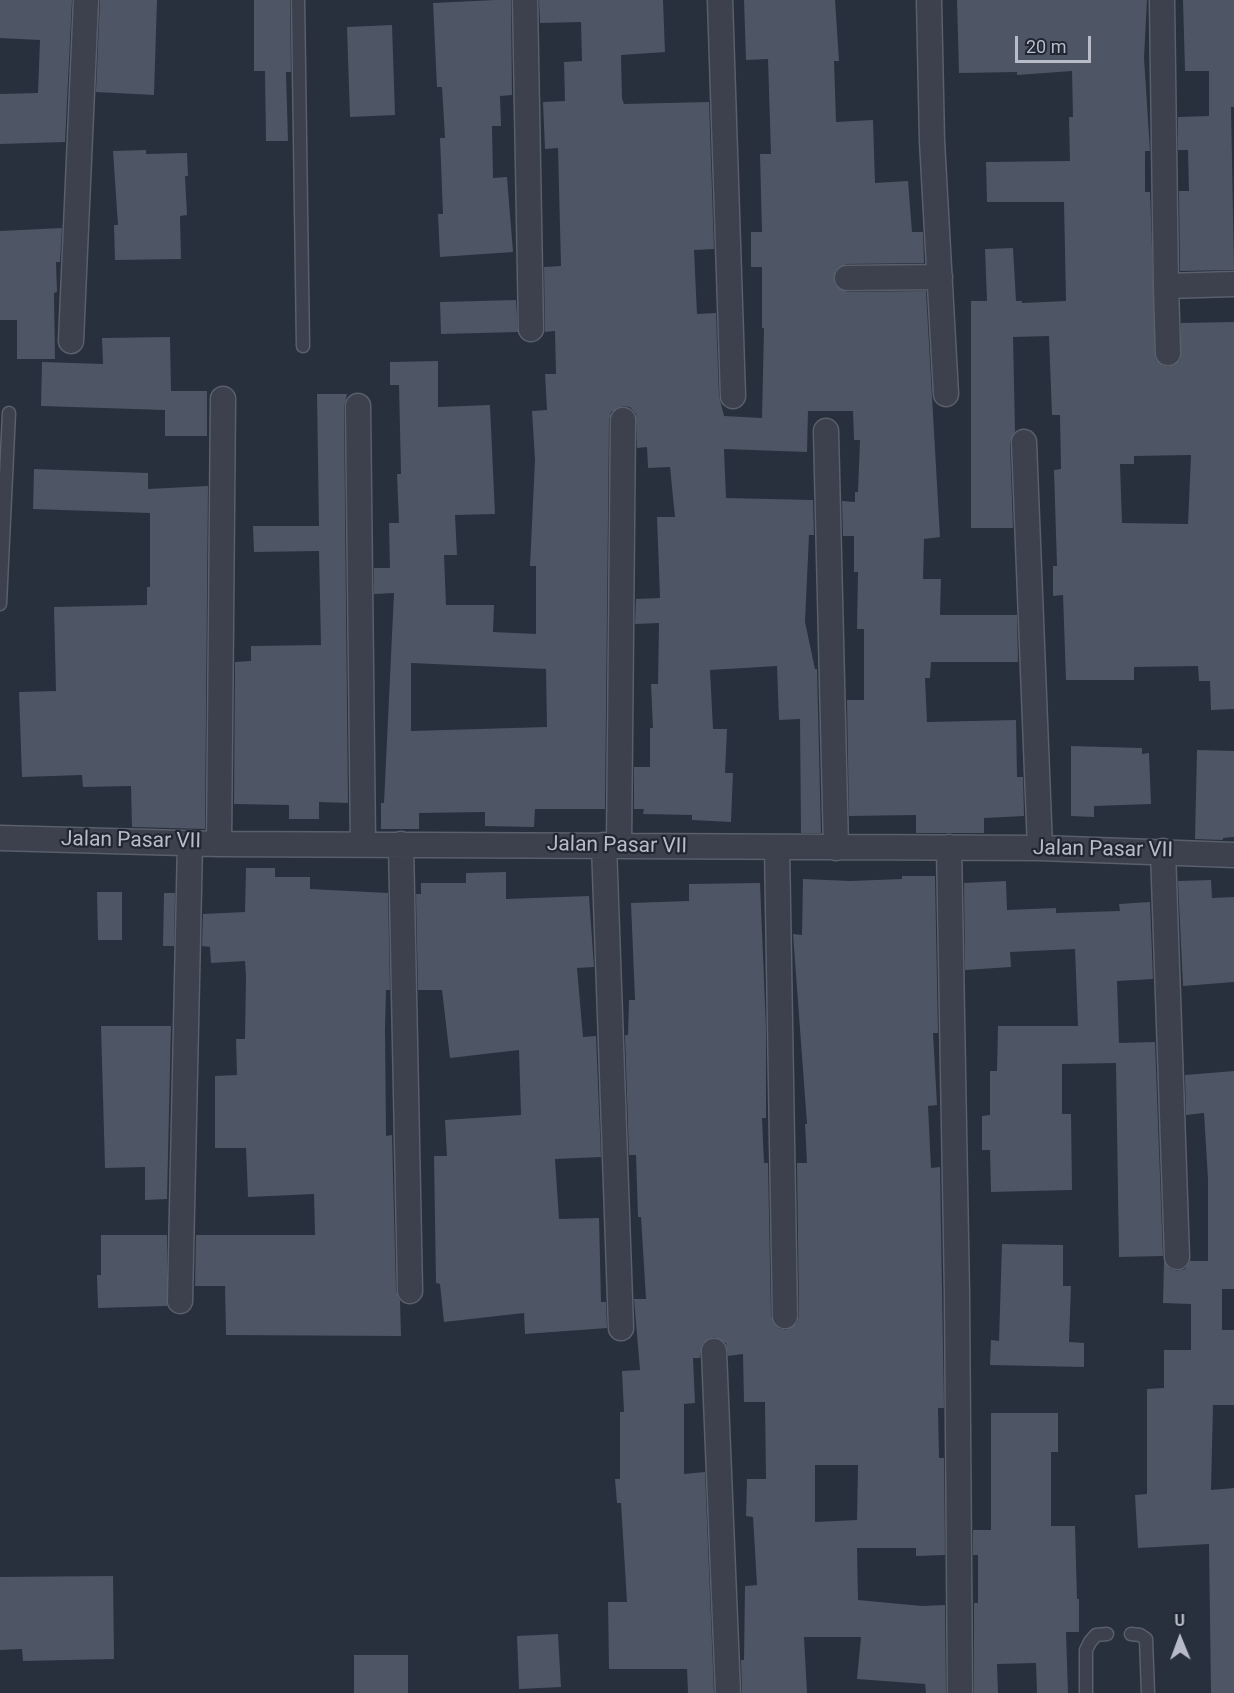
<!DOCTYPE html>
<html>
<head>
<meta charset="utf-8">
<style>
  body { margin:0 }
  #map { position:relative; width:1234px; height:1693px; overflow:hidden; background:#282f3d; font-family:Roboto,sans-serif }
  canvas { display:block }
  .north { position:absolute; left:1150px; top:1609px; width:60px; height:60px; -webkit-text-stroke:4px #202632; paint-order:stroke; rotate:359deg; font-size:16px; font-weight:700; line-height:24px; text-align:center; color:#b8bcc8 }
  .north::after { content:''; display:block; margin:auto; width:21px; height:27px; background:#b8bcc8; clip-path:polygon(50% 0,100% 100%,50% 72%,0 100%) }
  .scale { position:absolute; left:1015px; top:36px; width:76px; height:27px; box-sizing:border-box; border:3px solid #b8bcc8; border-top:0; padding-left:8px; font-size:18px; line-height:21px; white-space:nowrap; color:#b8bcc8; -webkit-text-stroke:4px #202632; paint-order:stroke }
</style>
</head>
<body>
<div id="map">
<canvas width="1234" height="1693"></canvas>
<div class="north">U</div>
<div class="scale">20 m</div>
</div>
<script>
const ctx = document.querySelector('canvas').getContext('2d');
ctx.lineJoin = 'round';
function fill(path, color) { ctx.fillStyle = color; ctx.fill(path, 'evenodd'); }
const poly = rows => new Path2D(rows.map(r => 'M' + r).join(''));
function strokePath(path, color, width, dash) { ctx.strokeStyle = color; ctx.lineWidth = width; ctx.lineCap = dash ? 'butt' : 'round'; ctx.setLineDash(dash || []); ctx.stroke(path); }
function label(font, color, halo, rows, align = 'center') {
  ctx.font = font + ' Roboto,sans-serif'; ctx.lineWidth = 4.5; ctx.setLineDash([]); ctx.textBaseline = 'middle'; ctx.strokeStyle = halo; ctx.fillStyle = color; for (const [text, x, y, turn = 0] of rows) {
    ctx.save(); ctx.translate(x, y); ctx.rotate((+turn || 0) * Math.PI / 180); ctx.textAlign = isNaN(turn) ? turn : align; if (halo) ctx.strokeText(text, 0, 0); ctx.fillText(text, 0, 0); ctx.restore();
  }
}
fill(poly([
  [0,0,72,0,65,142,0,144,0,94,38,93,40,40,0,38],
  [100,0,157,0,154,95,96,92],
  [254,0,290,0,291,72,286,72,288,141,266,141,265,71,254,71],
  [495,0,511,0,512,95,500,96,501,126,492,126,493,178,507,177,513,252,440,257,438,214,443,214,440,138,445,138,442,87,437,87,433,3],
  [539,0,663,0,665,52,621,55,622,98,624,104,709,102,714,249,694,250,697,314,716,313,719,396,724,416,762,418,764,328,762,328,762,267,751,267,751,232,762,232,760,154,771,154,768,59,746,60,744,0,835,0,839,61,834,61,836,122,873,120,875,183,908,181,912,232,923,232,924,263,846,264,835,271,835,285,847,292,926,291,940,537,924,539,923,579,941,579,940,615,1017,615,1018,662,931,662,930,678,925,678,927,722,1016,720,1017,777,1023,777,1024,816,984,818,984,833,916,833,916,815,849,816,847,700,864,700,864,629,857,629,858,572,854,572,854,536,843,536,842,501,855,502,855,492,858,492,860,440,854,440,853,411,808,411,807,452,724,449,726,498,813,500,814,535,809,535,805,622,815,669,817,669,821,833,801,833,800,719,779,720,777,666,710,670,713,729,727,729,725,773,733,773,731,822,692,820,692,815,643,814,644,809,634,809,634,767,650,767,650,728,653,728,651,684,658,684,659,623,635,624,636,599,660,598,657,517,675,517,670,467,648,468,647,447,637,448,636,414,630,407,623,406,611,412,609,420,605,809,535,809,534,827,485,826,485,812,419,813,419,829,381,829,381,803,384,803,394,593,374,594,374,568,390,568,389,523,399,523,397,474,401,474,399,385,390,385,390,362,438,361,438,407,490,405,495,514,455,515,457,555,444,555,446,605,494,605,493,632,536,634,536,566,530,566,535,460,532,411,547,410,545,374,556,374,555,331,545,332,544,267,561,266,558,148,545,149,543,102,565,101,564,62,582,61,581,22,540,23],
  [411,663,546,669,547,727,411,731],
  [957,0,1147,0,1144,58,1150,151,1145,151,1145,192,1150,192,1156,360,1168,367,1180,360,1181,323,1234,322,1234,709,1211,710,1210,681,1199,681,1198,666,1134,667,1134,680,1066,680,1063,595,1053,596,1053,566,1057,566,1054,470,1061,469,1060,415,1052,415,1049,336,1013,337,1015,431,1010,443,1013,528,971,528,971,301,987,301,985,249,1013,248,1016,301,1022,301,1022,303,1066,301,1064,202,987,202,986,162,1070,161,1069,117,1073,117,1072,71,1017,75,1017,72,959,73],
  [1191,455,1188,524,1122,523,1120,464,1134,464,1134,456],
  [1183,0,1234,0,1234,107,1231,107,1234,270,1180,271,1179,191,1189,191,1188,150,1178,150,1178,117,1209,116,1209,71,1185,71],
  [392,25,395,115,350,117,347,27],
  [146,150,146,154,187,153,188,176,185,176,187,215,180,216,181,259,115,260,114,225,118,225,113,151],
  [62,228,60,262,56,262,57,292,54,293,55,359,17,359,17,320,0,320,0,231],
  [516,300,518,332,441,334,440,302],
  [170,337,171,391,207,391,207,436,165,436,165,410,41,406,42,362,103,364,102,338],
  [317,394,347,394,344,406,348,803,319,802,319,819,289,819,289,805,234,804,235,662,251,661,251,646,321,645,319,551,254,552,253,526,319,526],
  [34,469,148,473,148,489,208,486,205,829,132,827,131,786,83,787,82,775,22,777,19,692,56,691,54,607,147,605,147,587,150,587,150,513,33,509],
  [1071,746,1142,748,1142,754,1149,753,1151,804,1094,806,1094,817,1071,816],
  [1197,750,1234,751,1234,837,1223,838,1223,840,1195,839],
  [246,868,275,868,275,877,310,877,310,889,388,893,390,990,386,990,385,1028,386,1136,392,1135,396,1291,400,1301,401,1336,226,1335,225,1286,195,1286,196,1235,315,1235,314,1194,248,1197,246,1148,215,1148,215,1076,237,1075,236,1039,245,1039,246,976,245,961,211,963,210,947,202,946,203,914,245,912],
  [506,872,506,899,589,896,594,967,577,968,583,1037,596,1036,601,1157,555,1159,559,1219,599,1218,601,1302,606,1302,607,1328,525,1334,524,1313,444,1322,440,1284,436,1283,434,1156,447,1156,445,1120,521,1115,519,1050,450,1058,442,990,418,990,416,894,421,894,421,883,466,883,466,873],
  [902,876,935,876,938,1033,933,1033,937,1105,928,1106,931,1168,940,1167,944,1408,938,1408,939,1458,944,1458,945,1555,916,1556,916,1548,857,1548,858,1600,922,1606,945,1605,946,1693,926,1693,925,1684,857,1679,861,1637,804,1637,807,1693,742,1693,741,1660,744,1660,745,1586,757,1585,753,1517,746,1516,747,1479,766,1479,765,1402,744,1402,743,1354,728,1356,726,1343,714,1337,702,1344,700,1358,693,1358,695,1403,684,1404,684,1474,705,1472,714,1693,688,1693,687,1669,609,1669,608,1602,627,1602,621,1503,617,1503,615,1479,620,1479,620,1412,624,1412,622,1371,640,1370,634,1299,646,1299,641,1217,638,1217,636,1155,629,1155,625,1035,628,1035,629,1000,635,1000,631,903,689,901,689,884,760,883,766,1028,766,1118,762,1118,764,1163,768,1163,771,1316,778,1328,786,1330,797,1323,799,1316,797,1163,807,1163,805,1124,807,1124,793,934,802,935,803,879,850,881,902,879],
  [815,1465,858,1465,857,1520,815,1522],
  [1211,880,1212,898,1234,897,1234,982,1183,986,1178,881],
  [1006,881,1007,910,1056,908,1056,913,1120,911,1119,904,1150,902,1153,979,1117,981,1119,1043,1155,1042,1163,1256,1119,1257,1116,1063,1062,1064,1062,1114,1071,1114,1072,1190,991,1192,990,1150,982,1150,982,1116,990,1115,990,1071,997,1071,998,1026,1078,1026,1075,949,1010,952,1011,967,965,970,964,883],
  [97,892,122,892,122,940,98,940],
  [164,893,175,893,174,946,163,946],
  [101,1026,171,1026,167,1199,145,1200,145,1167,105,1168],
  [1234,1071,1234,1289,1222,1289,1222,1330,1234,1330,1234,1405,1213,1405,1211,1490,1234,1488,1234,1693,1211,1693,1209,1544,1138,1548,1135,1495,1147,1494,1147,1389,1164,1388,1164,1350,1191,1350,1191,1304,1163,1303,1164,1261,1170,1269,1177,1271,1185,1269,1190,1261,1208,1261,1208,1179,1204,1113,1186,1115,1185,1075],
  [101,1235,167,1235,167,1306,98,1308,97,1275,101,1275],
  [1002,1244,1063,1245,1063,1286,1071,1286,1069,1342,1084,1343,1084,1367,990,1365,991,1340,999,1341],
  [991,1413,1058,1413,1058,1452,1051,1452,1051,1526,1075,1526,1077,1599,1079,1599,1079,1632,1066,1632,1068,1693,1037,1693,1036,1663,997,1664,998,1693,974,1693,974,1603,978,1603,978,1555,973,1555,973,1530,991,1530],
  [113,1576,114,1659,23,1661,22,1649,0,1650,0,1577],
  [558,1634,561,1687,519,1689,517,1636],
  [354,1655,408,1655,408,1693,354,1693]
]), '#4e5565');
const lane = poly([
  [298,0,303,346],
  [0,604,9,413],
  [1131,1634,1140,1635,1146,1639,1148,1693],
  [1086,1693,1086,1650,1090,1642,1096,1635,1107,1634]
]);
const street = poly([
  [525,0,531,329],
  [720,0,733,396],
  [929,0,932,141,946,394],
  [1162,0,1166,286,1234,284],
  [847,278,940,277],
  [1166,286,1168,353],
  [71,341,86,0],
  [358,406,363,844],
  [826,431,836,848],
  [1024,442,1040,848],
  [0,838,219,844,1040,848,1234,855],
  [219,844,223,399],
  [401,844,410,1291],
  [604,845,621,1328],
  [619,845,623,420],
  [777,847,785,1316],
  [949,847,957,1295,960,1693],
  [1163,851,1177,1257],
  [180,1301,190,843],
  [714,1351,728,1693]
]);
strokePath(lane, '#595f6b', 15);
strokePath(street, '#595f6b', 27);
strokePath(lane, '#3c414d', 12);
strokePath(street, '#3c414d', 24);
label('21px', '#b8bcc8', '#202632', [
  ["Jalan Pasar VII",131,841,1],
  ["Jalan Pasar VII",617,846,1],
  ["Jalan Pasar VII",1103,850,1]
]);
</script>
</body>
</html>
